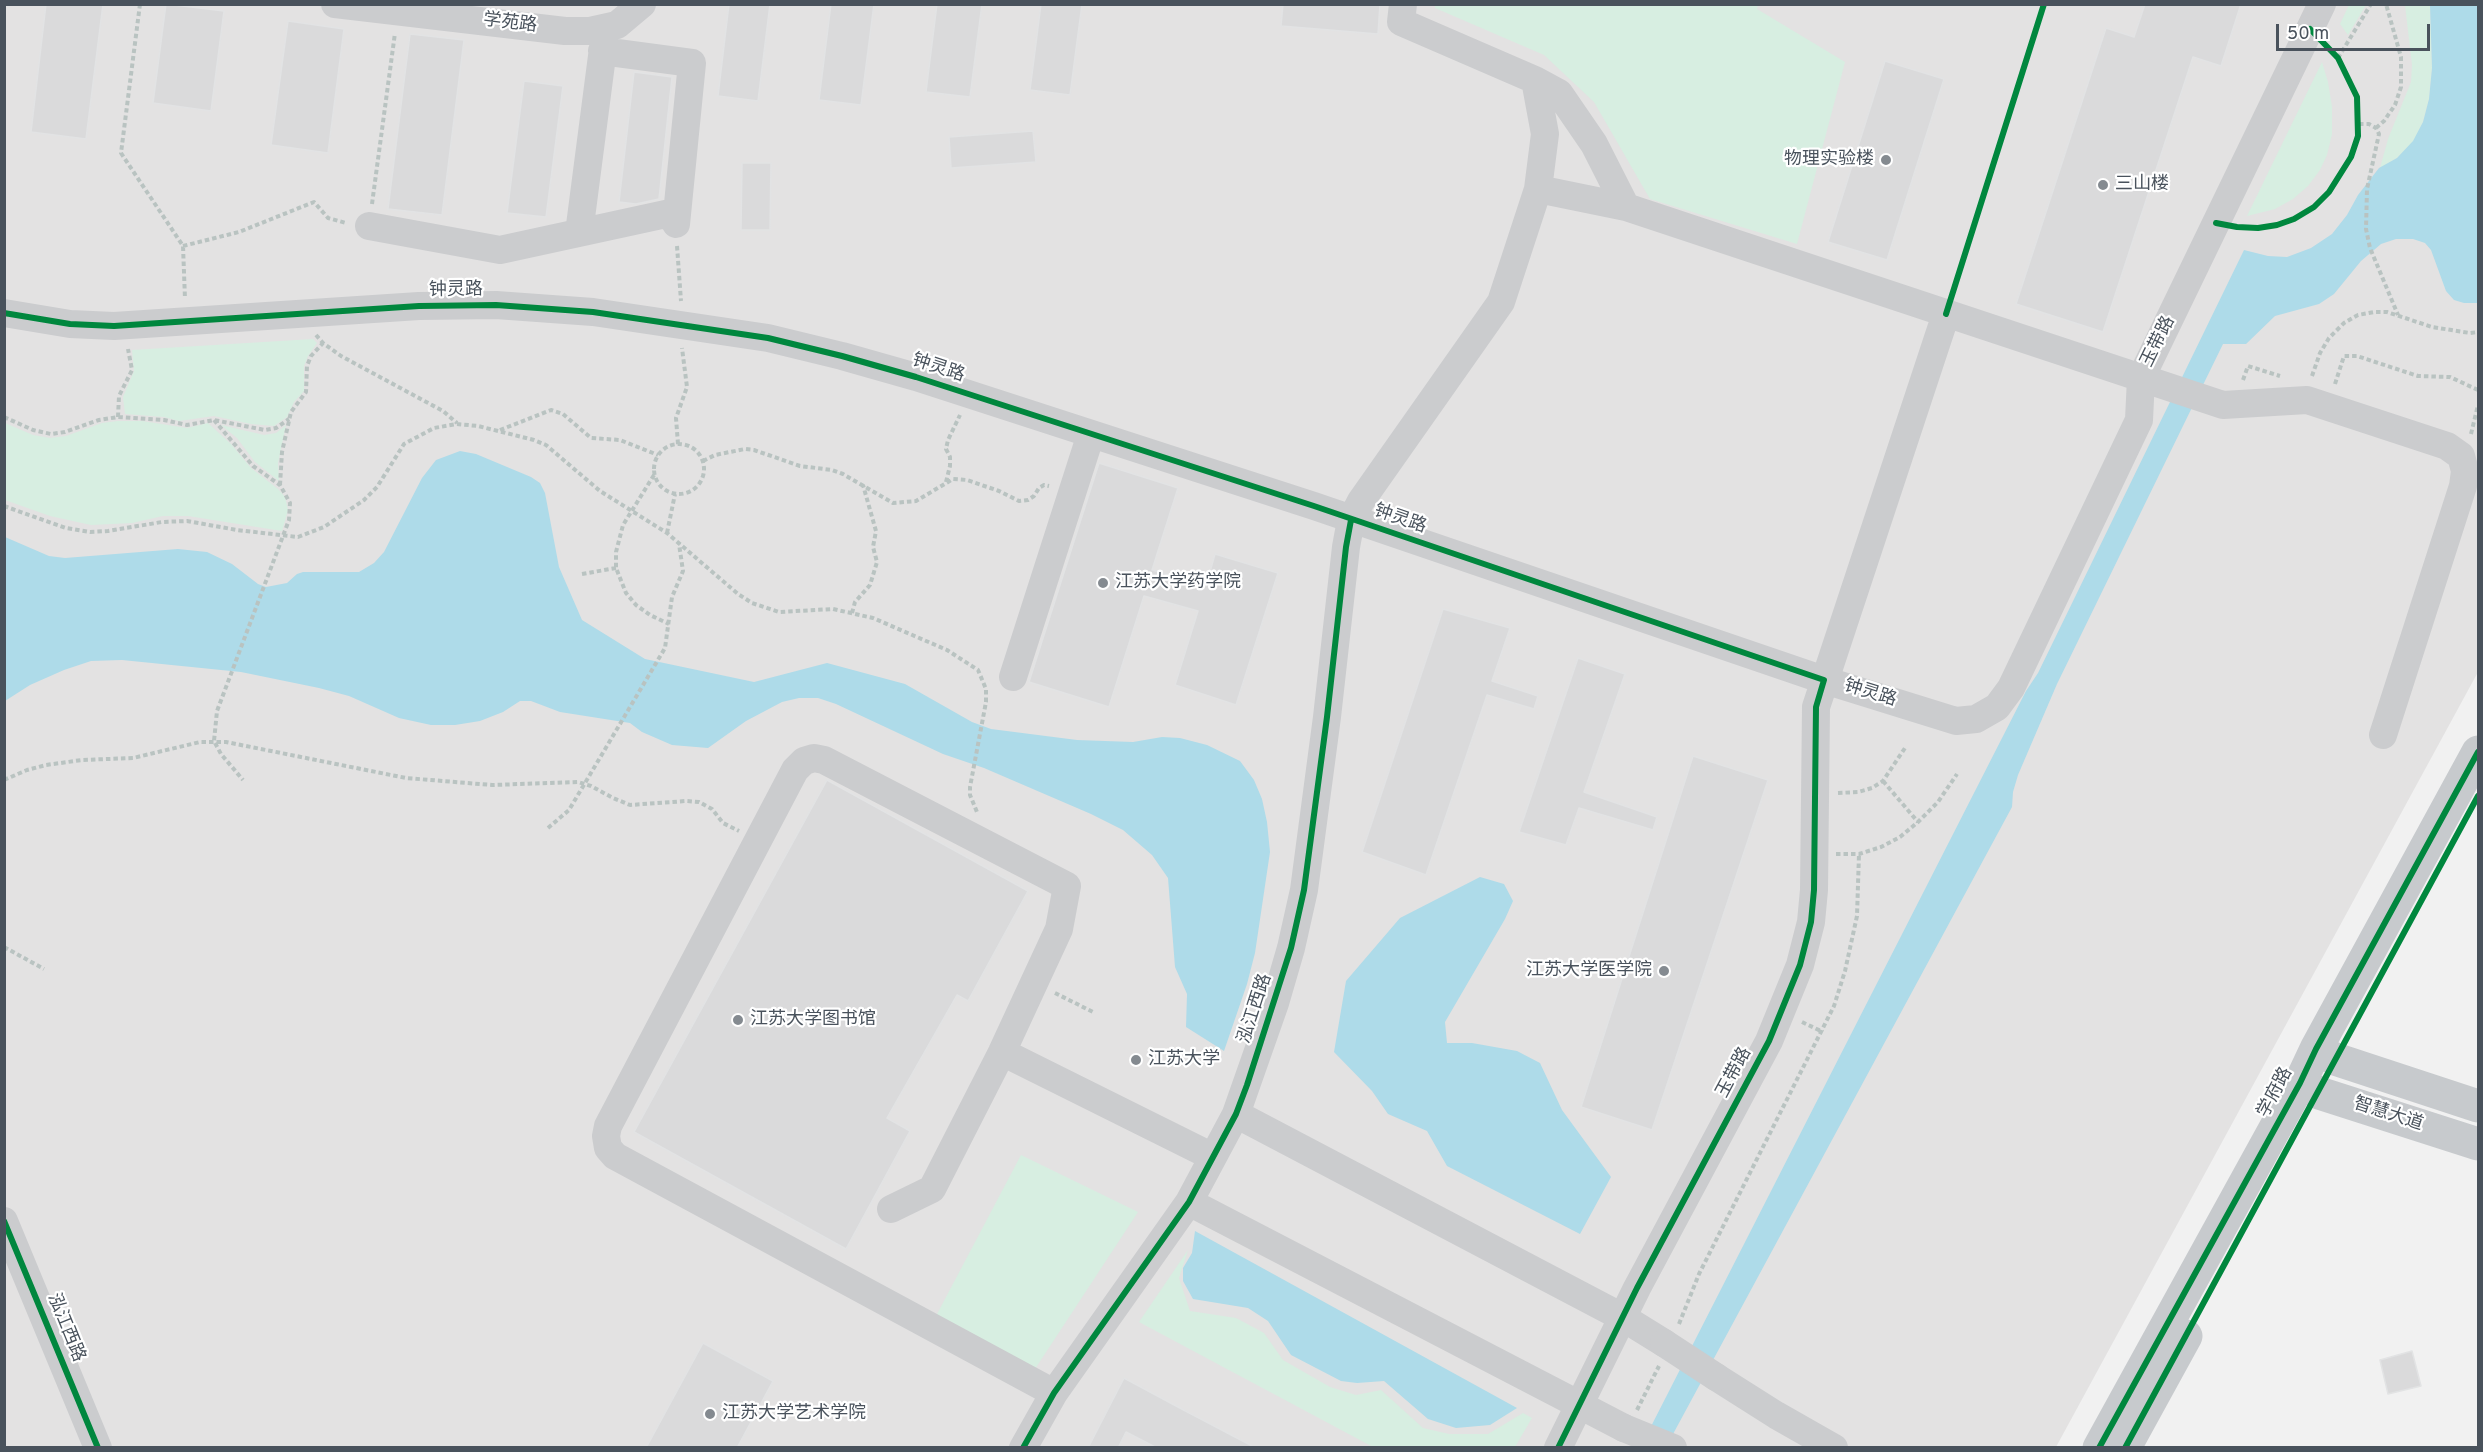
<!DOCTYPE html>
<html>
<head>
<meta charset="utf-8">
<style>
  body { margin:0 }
  #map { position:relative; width:2483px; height:1452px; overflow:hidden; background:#f1f1f1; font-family:Overpass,sans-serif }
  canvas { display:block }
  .frame { position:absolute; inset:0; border:6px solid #49525c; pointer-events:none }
  .scale { position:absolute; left:2276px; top:24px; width:154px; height:27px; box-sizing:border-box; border:3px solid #49525c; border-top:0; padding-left:8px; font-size:18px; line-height:21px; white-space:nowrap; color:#49525c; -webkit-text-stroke:4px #fff; paint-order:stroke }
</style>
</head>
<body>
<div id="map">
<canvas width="2483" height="1452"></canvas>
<div class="frame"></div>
<div class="scale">50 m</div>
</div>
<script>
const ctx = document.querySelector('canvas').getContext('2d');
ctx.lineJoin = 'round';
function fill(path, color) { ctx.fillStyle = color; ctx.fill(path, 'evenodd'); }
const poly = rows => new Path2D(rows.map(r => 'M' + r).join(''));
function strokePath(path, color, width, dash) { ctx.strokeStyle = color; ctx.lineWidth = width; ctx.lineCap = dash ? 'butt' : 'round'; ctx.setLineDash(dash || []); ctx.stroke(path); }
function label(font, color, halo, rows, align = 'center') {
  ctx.font = font + ' Overpass,"Noto Sans SC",sans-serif'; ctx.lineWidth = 4.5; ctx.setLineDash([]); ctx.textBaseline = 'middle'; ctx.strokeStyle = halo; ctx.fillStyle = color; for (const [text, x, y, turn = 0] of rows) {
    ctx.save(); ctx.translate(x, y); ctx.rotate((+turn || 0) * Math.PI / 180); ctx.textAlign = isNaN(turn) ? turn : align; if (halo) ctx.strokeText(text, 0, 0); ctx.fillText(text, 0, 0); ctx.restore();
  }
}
fill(poly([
  [5,5,2478,5,2478,672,2056,1447,5,1448]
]), '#e3e2e2');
fill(poly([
  [1435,5,1758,5,1757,9,1845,62,1797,244,1650,199,1594,102,1544,55,1435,8],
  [2349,5,2366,5,2348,35,2340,24],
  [2405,5,2430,5,2432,68,2429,99,2423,122,2414,141,2397,158,2380,168,2388,139,2411,82,2412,65],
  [2322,62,2328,82,2332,107,2332,134,2327,155,2320,170,2308,186,2293,199,2275,209,2247,216],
  [313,339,317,343,308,356,304,366,304,391,294,402,287,417,274,426,251,424,214,416,179,421,164,417,125,414,123,397,134,371,132,350],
  [118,421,142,421,187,428,208,423,231,444,251,468,278,489,285,497,288,510,282,531,188,516,163,516,132,523,91,525,50,516,5,500,5,423,33,435,50,438,66,436,102,423],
  [221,425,264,435,276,433,286,425,278,463,279,481,255,462,237,438],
  [1021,1155,1138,1212,1035,1369,936,1316],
  [1188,1250,1179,1278,1190,1311,1236,1318,1264,1333,1283,1360,1330,1387,1356,1395,1381,1390,1423,1428,1449,1434,1488,1434,1523,1413,1532,1418,1515,1447,1373,1447,1139,1322]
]), '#d7eee1');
fill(poly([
  [2430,5,2478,5,2478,303,2464,303,2454,300,2446,291,2431,250,2425,243,2413,239,2396,239,2381,244,2361,261,2334,294,2319,304,2275,316,2246,344,2223,344,2057,684,2018,775,2013,792,2012,807,1666,1447,1640,1448,2026,691,2038,673,2244,250,2268,256,2287,257,2311,248,2332,234,2347,215,2358,195,2379,168,2397,158,2413,141,2423,122,2429,99,2432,68],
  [460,451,476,454,531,477,540,483,545,493,559,567,582,620,645,659,754,682,827,663,905,684,972,722,991,729,1077,740,1133,742,1162,737,1180,738,1207,745,1240,761,1254,780,1262,799,1267,822,1270,852,1255,953,1247,984,1224,1051,1186,1027,1187,994,1175,967,1168,878,1152,855,1123,830,1091,814,984,768,943,754,836,704,818,698,799,698,782,702,746,721,708,748,672,745,642,732,630,723,560,712,531,701,520,701,503,712,480,721,455,725,431,725,399,718,349,696,319,688,241,672,122,660,91,661,64,670,30,685,5,701,5,537,49,556,65,558,178,549,207,552,232,564,258,584,266,587,287,583,297,574,303,572,359,572,374,563,384,552,422,478,436,460],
  [1480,877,1504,884,1513,901,1505,919,1445,1022,1447,1043,1472,1043,1517,1051,1540,1063,1562,1110,1611,1177,1580,1234,1447,1166,1427,1131,1388,1114,1372,1091,1334,1052,1346,981,1400,918],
  [1195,1231,1517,1408,1490,1425,1456,1428,1428,1419,1384,1381,1357,1383,1341,1381,1291,1355,1268,1321,1248,1308,1193,1299,1183,1281,1183,1268,1192,1253]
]), '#aedbe9');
const building = poly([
  [46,4,103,4,86,139,31,132,46,4],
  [166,4,224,11,211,111,153,103,166,4],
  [729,4,770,4,758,101,718,96,729,4],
  [831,4,874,4,861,105,819,100,831,4],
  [937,4,982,4,970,97,926,92,937,4],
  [1041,4,1082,4,1070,95,1030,90,1041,4],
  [1283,4,1380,4,1378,34,1281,26,1283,4],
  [2145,4,2241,4,2221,66,2193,57,2103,332,2016,304,2106,28,2134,37,2145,4],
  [288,21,344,29,328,153,271,145,288,21],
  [410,34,464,40,442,215,388,209,410,34],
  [1885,61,1944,79,1887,260,1828,242,1885,61],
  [634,72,672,77,659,199,636,204,619,202,634,72],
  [524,81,563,86,546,217,507,213,524,81],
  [1033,131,1036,162,951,168,949,137,1033,131],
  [742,163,771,163,770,230,741,230,742,163],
  [1099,463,1178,488,1152,570,1206,586,1215,554,1278,573,1236,705,1175,685,1198,611,1144,596,1109,707,1029,682,1099,463],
  [1443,609,1510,628,1492,681,1538,696,1534,709,1487,695,1426,875,1362,852,1443,609],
  [1578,658,1625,674,1584,792,1657,817,1653,830,1579,808,1566,845,1519,832,1578,658],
  [1693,756,1768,780,1652,1130,1581,1107,1693,756],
  [827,780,1028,891,968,1001,957,995,887,1118,910,1131,846,1249,634,1132,827,780],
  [703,1343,773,1381,737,1448,646,1448,703,1343],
  [2412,1351,2421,1386,2388,1394,2380,1360,2412,1351],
  [1124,1378,1178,1407,1256,1448,1157,1448,1126,1432,1118,1448,1088,1448,1124,1378]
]);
fill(building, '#dadadb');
strokePath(building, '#e2e3e4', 1.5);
strokePath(poly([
  [140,4,121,153,183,246,185,299],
  [2338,58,2371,4],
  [2359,124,2369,124,2376,128,2379,134,2367,189,2366,229,2370,248,2398,315],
  [2376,128,2384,121,2395,105,2401,87,2401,57,2386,4],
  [372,204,395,33],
  [183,246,239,232,314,202,328,218,346,223],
  [677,246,681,301],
  [316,335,323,343,341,356,443,411,457,423],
  [2312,376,2320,353,2329,338,2344,323,2358,315,2374,312,2387,312,2432,327,2470,333,2478,332],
  [2243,380,2248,366,2280,376],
  [2335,384,2344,356,2357,356,2418,376,2450,377,2478,390],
  [4,417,33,430,51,434,65,432,99,420,118,417,164,420,187,425,214,420,265,430,276,428,289,419],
  [118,417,119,396,132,370,128,349],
  [214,420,253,466,280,485,290,503,289,520,217,711,214,741,221,754,243,780],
  [500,430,551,410,563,414,591,438,620,440,658,455],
  [2471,434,2478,405],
  '654 469a25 25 0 1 1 50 0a25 25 0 1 1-50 0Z',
  [678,444,676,418,687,387,682,348],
  [703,461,715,455,745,449,754,450,800,466,832,470,843,474,893,503,916,501,953,479,967,480,999,491,1019,501,1028,500,1034,496,1039,488,1044,485,1049,486],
  [654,475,623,525,616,552,616,568,626,593,636,605,650,615,669,624],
  [946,482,950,466,950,457,946,449,948,440,960,415],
  [280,485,282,452,291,412,306,392,307,366,311,356,323,343],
  [4,506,66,528,90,532,108,531,162,522,187,521,237,530,298,537,324,527,364,500,377,487,404,444,434,428,457,424,478,426,534,440,546,445,600,491,667,533,738,594,752,603,779,612,833,609,873,618,947,650,978,670,986,689,986,702,970,787,970,795,977,812],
  [667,533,675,494],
  [582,574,616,568],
  [852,613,855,602,870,585,877,562,873,547,876,531,863,485],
  [4,780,27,770,46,765,82,760,133,758,200,742,226,742,406,778,492,785,578,782,591,786,613,798,630,805,686,801,699,802,712,809,723,823,739,831],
  [1883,781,1918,822],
  [1838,793,1858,792,1872,788,1883,781,1905,748],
  [548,828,569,810,665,648,672,597,683,571,679,544],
  [1836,854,1859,854,1881,847,1900,837,1918,822,1938,802,1957,774],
  [4,947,44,969],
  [1055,993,1095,1013],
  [1802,1022,1823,1032],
  [1679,1324,1699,1274,1834,1006,1845,971,1857,916,1859,854],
  [1637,1410,1659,1366]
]), '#b9c3c1', 4, [4.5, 3]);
strokePath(poly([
  [335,4,565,31,590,31,617,25,642,4],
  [602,51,692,63,676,224],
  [1535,80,1559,93,1594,144,1626,207,2223,405,2307,400,2447,446,2461,456,2465,471,2463,486,2383,735],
  [1538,189,1626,207],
  [369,226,500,250,675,212],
  [579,233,605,33],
  [4,313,70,324,114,326,419,306,496,305,593,312,768,338,842,356,916,377,1314,506,1824,680,1956,721,1976,719,1997,707,2011,688,2139,420,2141,378,2322,4],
  [1013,677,1091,434],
  [1002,1052,1213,1157],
  [1236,1114,1622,1317,1664,1343],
  [1189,1202,1624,1428],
  [891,1209,932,1189,1002,1052,1059,929,1067,886,824,760,814,758,804,761,795,770,608,1126,606,1136,608,1148,615,1156,1054,1393],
  [4,1221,98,1448],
  [1716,1377,1776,1415,1834,1448],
  [1023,1448,1054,1393,1189,1202,1236,1114,1275,1003,1291,948,1304,890,1327,717,1346,547,1351,520,1361,501,1501,302,1538,189,1545,134,1535,80,1401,22,1403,4],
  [1558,1448,1637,1288,1769,1041,1800,965,1811,922,1814,890,1816,707,1946,314]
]), '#cbccce', 28);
strokePath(poly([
  [2316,1049,2335,1059,2478,1106],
  [2300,1083,2319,1093,2478,1144],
  [2130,1438,2186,1336],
  [2099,1448,2300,1083,2316,1049,2478,752]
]), '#c7cacd', 33);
strokePath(poly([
  [1664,1343,1716,1377],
  [1624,1428,1673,1448]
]), '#cbccce', 28);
strokePath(poly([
  [2216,223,2237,227,2258,228,2277,225,2294,219,2314,207,2329,192,2351,157,2358,136,2357,97,2338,58,2310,29],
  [4,313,70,324,114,326,419,306,496,305,593,312,768,338,842,356,916,377,1314,506,1824,680,1816,707,1814,890,1811,922,1800,965,1769,1041,1637,1288,1558,1448],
  [1946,314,2044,4],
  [4,1221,98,1448],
  [1023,1448,1054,1393,1189,1202,1236,1114,1247,1085,1291,948,1304,890,1327,717,1346,547,1351,520],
  [2099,1448,2300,1083,2316,1049,2478,752],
  [2125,1448,2478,796]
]), '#00873e', 6);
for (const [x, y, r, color] of [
  [1886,160,6,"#848a90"],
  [2103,185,6,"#848a90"],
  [1103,583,6,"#848a90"],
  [1664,971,6,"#848a90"],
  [738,1020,6,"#848a90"],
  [1136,1060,6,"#848a90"],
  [710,1414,6,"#848a90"]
]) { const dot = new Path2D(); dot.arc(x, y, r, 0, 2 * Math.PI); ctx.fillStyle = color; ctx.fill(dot); strokePath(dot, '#fff', 2); }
label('18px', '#49525c', '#fff', [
  ["学苑路",510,24,7],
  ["钟灵路",456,291,-1],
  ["玉带路",2159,342,-64],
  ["钟灵路",938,369,18],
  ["钟灵路",1400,520,19],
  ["钟灵路",1870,694,17],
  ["泓江西路",1256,1009,-72],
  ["玉带路",1735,1073,-62],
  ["学府路",2276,1093,-62],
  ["智慧大道",2388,1115,18],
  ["泓江西路",65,1328,68]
]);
label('18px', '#49525c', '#fff', [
  ["物理实验楼",1874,160,"right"],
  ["三山楼",2115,185],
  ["江苏大学药学院",1115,583],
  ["江苏大学医学院",1652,971,"right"],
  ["江苏大学图书馆",750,1020],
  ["江苏大学",1148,1060],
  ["江苏大学艺术学院",722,1414]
], 'left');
</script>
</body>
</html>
